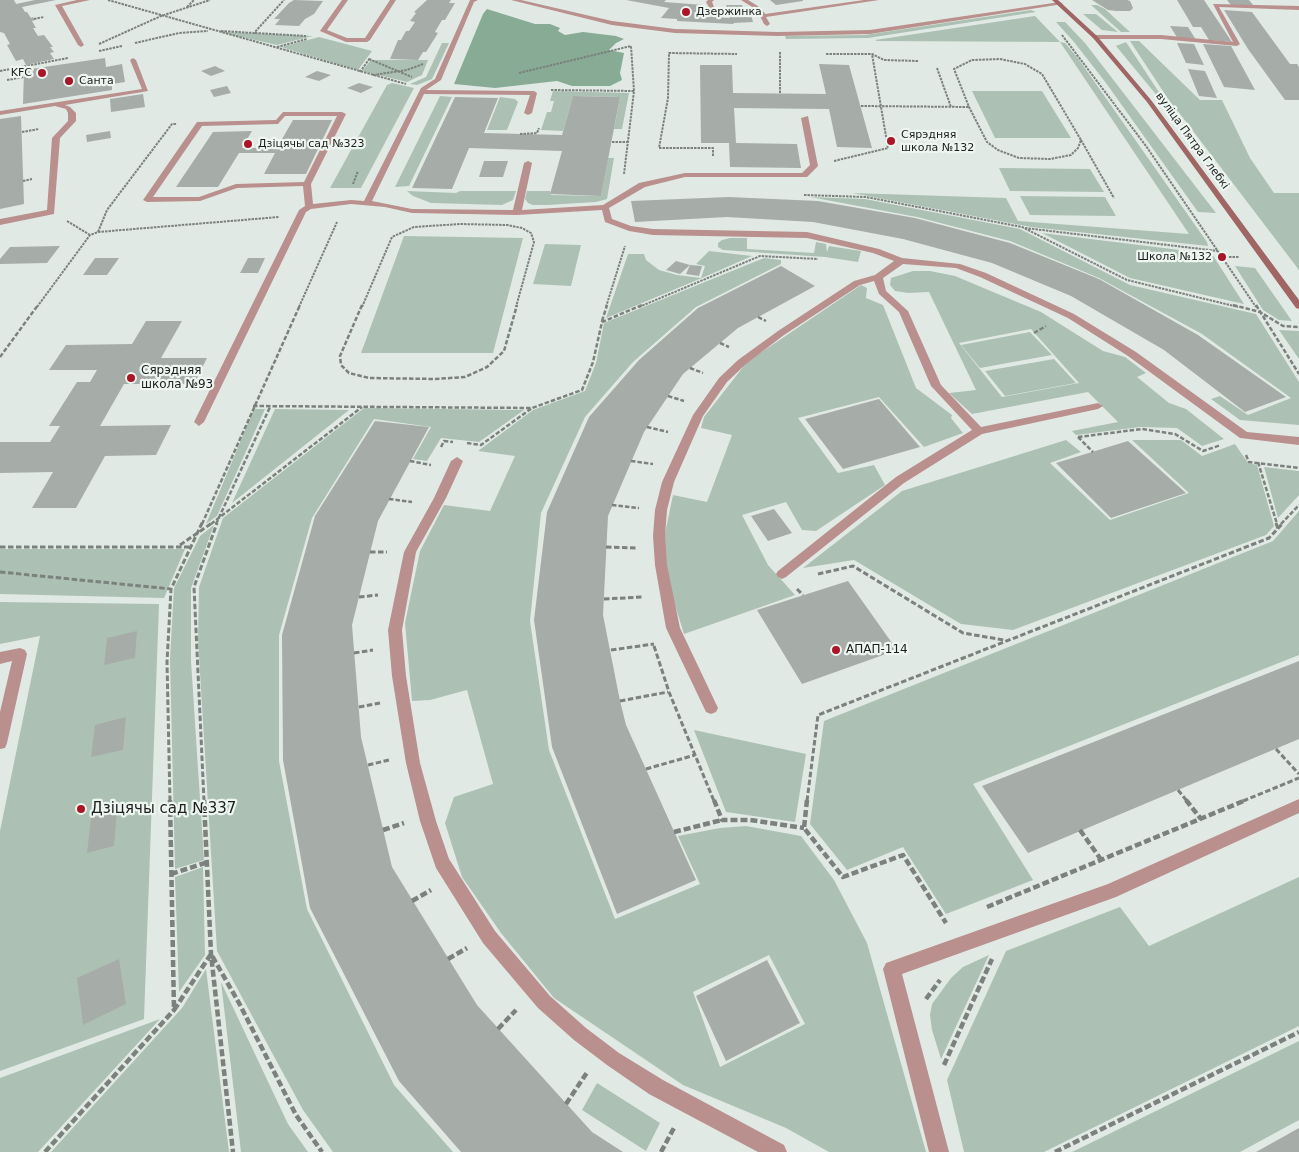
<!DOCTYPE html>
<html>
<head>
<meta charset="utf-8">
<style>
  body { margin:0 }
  canvas { display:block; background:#e1e9e4 }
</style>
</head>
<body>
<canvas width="1299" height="1152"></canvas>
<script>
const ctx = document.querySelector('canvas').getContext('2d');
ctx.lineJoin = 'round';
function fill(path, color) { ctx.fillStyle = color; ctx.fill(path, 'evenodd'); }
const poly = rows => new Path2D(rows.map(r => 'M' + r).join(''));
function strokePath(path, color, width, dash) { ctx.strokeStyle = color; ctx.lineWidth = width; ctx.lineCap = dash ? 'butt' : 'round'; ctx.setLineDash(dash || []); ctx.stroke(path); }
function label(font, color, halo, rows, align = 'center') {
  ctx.font = font + ' "DejaVu Sans",sans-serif'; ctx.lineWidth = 4.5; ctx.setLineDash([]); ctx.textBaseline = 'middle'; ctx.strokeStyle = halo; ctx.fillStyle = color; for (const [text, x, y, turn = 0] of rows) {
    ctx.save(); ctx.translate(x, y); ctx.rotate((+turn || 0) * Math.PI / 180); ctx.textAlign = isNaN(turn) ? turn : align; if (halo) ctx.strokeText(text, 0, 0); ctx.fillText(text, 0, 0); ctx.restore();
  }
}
fill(poly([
  [1091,5,1097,5,1105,9,1130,32,1121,32],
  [1031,10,1036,12,868,38,786,39,785,36,865,35],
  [1083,14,1096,14,1118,32,1102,30],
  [1035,16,1060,42,1065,43,1077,57,1207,242,1208,246,1031,227,852,193,1006,198,1018,221,1189,234,1060,42,877,41,875,40],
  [1056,22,1065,22,1085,43,1216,213,1198,212,1106,83,1074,42],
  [220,32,313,36,277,45],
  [319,37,372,51,358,70,281,47],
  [1130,41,1139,41,1200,100,1222,100,1250,158,1274,193,1299,193,1299,270,1177,110,1178,114],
  [1126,42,1168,106,1168,109,1116,46],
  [442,43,449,43,432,79,417,85,410,84,426,77],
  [371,60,428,60,422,75,407,82,362,71],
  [392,83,414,88,361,188,330,188,387,85],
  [553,91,629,93,622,129,614,129,620,97,573,96,563,131,541,130,547,112,551,112,554,101,550,101],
  [972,91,1042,91,1071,138,995,138],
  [440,96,452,97,409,186,395,187],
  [500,97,515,99,518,102,507,130,487,130],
  [608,158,614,158,607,199,596,202,547,205,533,205,528,203,525,199,527,191,550,191,551,195,601,196],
  [999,168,1090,169,1104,192,1010,191],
  [407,191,456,193,460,191,516,191,513,200,502,205,431,203,413,196],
  [1020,196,1105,197,1116,216,1030,215],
  [810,197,865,199,1020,229,1130,285,1256,314,1299,382,1299,425,1240,420,1211,399,1220,396,1248,415,1291,398,1202,334,1099,278,1010,241,917,217],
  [1042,233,1212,254,1244,304,1130,278],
  [404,236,523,238,493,353,361,353],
  [730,238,747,238,747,249,814,253,816,242,826,244,827,252,829,246,861,251,858,262,825,257,723,250,718,247,718,243,722,240],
  [545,244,581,245,571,286,533,284],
  [709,251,752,256,702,278,606,318,628,254,644,254,646,260,659,270,677,275,701,278,705,266,696,264],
  [764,258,781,260,781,264,696,307,633,362,585,417,541,513,530,621,549,750,615,919,700,884,678,836,720,828,746,826,801,836,834,880,867,943,926,1152,829,1152,786,1128,683,1085,554,998,501,933,462,877,445,823,454,797,493,784,467,690,430,700,412,701,405,623,420,551,444,505,490,511,515,456,478,451,533,410,585,391,596,363,604,323],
  [769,955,805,1024,720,1067,693,992],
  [1235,266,1255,268,1292,321,1279,320,1263,310],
  [913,271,930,271,955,276,1041,312,1103,351,1125,357,1146,373,1137,377,1169,403,1186,409,1224,439,1202,446,1177,428,1140,427,1076,435,1072,431,1118,422,1088,392,972,414,949,393,976,390,929,292,908,293,895,291,890,285,891,278],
  [1031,329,1079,383,1002,397,959,343],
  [861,285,867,288,866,298,883,305,916,388,952,415,951,418,963,433,924,447,879,397,798,418,838,473,874,465,885,485,816,531,802,530,786,502,742,515,768,565,795,595,684,634,671,592,663,543,673,495,707,502,732,435,701,428,704,417,747,362],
  [1279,330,1299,331,1299,359],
  [1030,332,1052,355,980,368,961,345],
  [1054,359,1076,383,1005,396,985,371],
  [364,408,524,410,479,442,441,438,427,461,413,459,431,427,374,419,312,518,279,635,279,761,307,909,394,1085,453,1152,333,1152,303,1110,217,951,198,640,199,587,223,518],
  [254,409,265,409,217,516,206,524],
  [275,409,349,410,232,503],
  [1066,440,1081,452,1050,463,1110,520,1189,493,1132,440,1181,440,1202,456,1235,444,1248,463,1257,465,1274,526,1266,535,1013,630,961,624,854,560,803,568,902,491],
  [1264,467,1299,471,1299,495,1278,518],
  [1299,511,1299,655,973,784,1033,880,946,914,903,847,847,870,810,824,824,721,1273,541],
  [214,525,191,588,191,661,204,860,175,869,170,659,174,588,200,536],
  [0,549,185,549,164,598,0,594],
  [0,602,159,604,144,1019,0,1071,0,831,40,636,0,644],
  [694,730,806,754,795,822,726,812],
  [203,867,205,955,179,992,175,877],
  [1299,877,1299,1026,1044,1152,964,1152,947,1080,1006,951,1120,907,1149,946],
  [989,955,941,1059,932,1030,930,1015,932,1004,951,978,963,967],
  [206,969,229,1152,51,1152,182,1008],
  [221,982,288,1124,308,1152,241,1152],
  [160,1019,38,1152,0,1152,0,1078],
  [1299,1041,1299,1120,1240,1152,1072,1152],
  [597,1083,660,1123,646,1151,582,1110]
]), '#acc1b4');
fill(poly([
  [487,9,535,24,550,24,560,28,558,31,565,35,583,32,616,36,624,39,616,43,609,50,624,53,620,73,622,80,610,86,572,86,557,81,495,88,454,84,483,14]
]), '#87ab95');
fill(poly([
  [0,0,14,0,16,4,35,0,56,0,22,7,25,12,27,12,31,18,33,17,35,20,32,21,36,28,33,28,38,36,44,35,53,47,50,47,54,52,50,53,54,59,26,65,23,59,16,61,7,45,10,44,4,33,0,32],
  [294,0,323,1,314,14,305,19,299,26,275,25,280,19,274,19,289,3],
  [427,0,451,0,449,3,455,3,445,20,442,20,435,32,438,33,426,52,423,52,418,60,390,59,398,40,401,40,406,31,409,31,415,22,410,21,416,13,414,12],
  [626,0,666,0,664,2,704,5,701,16,730,18,726,5,742,5,743,8,749,8,753,22,734,23,733,24,677,21,677,19,661,18,669,8],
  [770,0,803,0,803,1,776,5],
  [1092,0,1127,0,1130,1,1133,8,1130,11,1116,11,1108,10],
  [1177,0,1204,0,1232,42,1209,40,1201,27,1193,27],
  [1227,0,1249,0,1254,6,1231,5],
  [1224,10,1252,12,1290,64,1297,64,1299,67,1299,100,1285,100,1248,49],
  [1170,26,1188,27,1196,40,1178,39],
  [1177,43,1194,44,1204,65,1186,63],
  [1203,44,1231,46,1255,90,1224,87],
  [105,58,106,67,122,64,125,82,112,84,112,90,23,104,24,70],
  [819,64,849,65,872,148,837,147,829,109,734,108,736,143,797,144,801,168,730,167,729,143,701,143,700,65,732,65,733,93,826,94],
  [215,66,225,71,211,76,201,71],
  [1188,69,1205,71,1217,98,1199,96],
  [317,71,331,75,319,81,305,77],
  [359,83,373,87,361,93,347,88],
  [227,86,231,93,214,97,210,90],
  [143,94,145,107,111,112,110,99],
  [573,96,620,97,601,196,550,194,562,151,469,148,452,189,412,188,455,97,498,98,484,133,562,135],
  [21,116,24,204,0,209,0,119],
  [293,120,332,120,306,174,264,174,275,153,239,153,218,187,176,187,213,132,252,131,242,148,277,148],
  [110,131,111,138,87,142,86,135],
  [484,161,508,161,503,177,479,177],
  [729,197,818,201,915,218,1010,243,1099,279,1198,335,1286,397,1245,412,1164,350,1071,296,992,263,903,239,813,222,727,217,635,222,631,201],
  [60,246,47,263,0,264,0,259,10,247],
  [95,258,119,258,107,275,83,275],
  [248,258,265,258,258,273,240,273],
  [676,261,690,265,680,274,666,270],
  [690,265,702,266,699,276,686,274],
  [781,266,815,286,738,328,683,374,644,432,608,516,603,615,620,701,626,725,696,880,617,914,552,747,534,620,547,512,589,417,639,360,698,308],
  [146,321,182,321,161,358,207,358,194,384,124,384,100,426,171,425,156,455,105,456,76,508,32,508,53,472,0,473,0,442,50,442,60,426,49,426,77,382,90,382,97,370,49,370,66,345,132,344],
  [879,399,920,447,843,469,805,419],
  [375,421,429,427,378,521,352,625,361,737,392,867,477,1005,592,1132,623,1152,461,1152,399,1081,310,908,283,760,282,635,315,516],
  [1128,441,1186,493,1111,518,1056,463],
  [774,509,792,533,768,541,751,516],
  [848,581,897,650,802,684,757,610],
  [137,631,135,658,104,665,107,638],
  [1299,661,1299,739,1028,853,982,786],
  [126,717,123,750,91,757,95,725],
  [117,812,114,846,87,853,91,818],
  [119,959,126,1004,83,1025,77,978],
  [767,960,800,1023,726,1061,696,996],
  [1299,1128,1299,1152,1256,1152]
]), '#a6ada8');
strokePath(poly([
  [108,0,406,84],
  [187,7,194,0],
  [34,19,44,17],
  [221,31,254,33,284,0],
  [255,33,306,36],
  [1062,35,1146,146,1256,307],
  [135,43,179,33,208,31],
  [99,44,161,16,210,0],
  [277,47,307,39],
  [99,51,122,46],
  [780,52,780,94],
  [826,54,872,54,884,60,918,61],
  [369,59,412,77],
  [1000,59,1025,64,1042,74,1081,140,1078,148,1071,155,1050,159,1019,158,998,150,987,142,969,107,954,69,972,60,1000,59],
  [937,68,951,107],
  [0,71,68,58],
  [360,72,370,58],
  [519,73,631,46,634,91,624,174],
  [373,75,407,70,423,64],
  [7,80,24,77],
  [551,90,634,91],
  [861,106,969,107],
  [22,132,39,129],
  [520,134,537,133,539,128],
  [1081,140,1114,198],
  [612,142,628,142],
  [713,156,713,148,659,148,668,98,669,53,737,54],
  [834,161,888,148,872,54],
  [23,181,32,179],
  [353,184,358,171],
  [804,195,866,197,1022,227,1127,280,1238,307],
  [67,221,90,235],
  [1025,228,1218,251],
  [98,232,107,210,172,124,177,124],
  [1222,257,1239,257],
  [37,307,90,235,98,232,279,217],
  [299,307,337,222],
  [362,307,392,237,414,227,460,224,507,225,522,228,531,233,534,242,516,307],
  [606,307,625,246],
  [639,307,760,256,818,259]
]), '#7b817d', 2, [2.5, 1]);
strokePath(poly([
  [362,305,340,356,341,365,349,373,369,378,435,379,465,377,487,367,504,351,517,305],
  [1233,305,1260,312,1283,326,1299,327],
  [1256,305,1299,374],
  [758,317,766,321],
  [602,321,607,305],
  [1034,333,1046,326],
  [720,343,729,347],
  [0,357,38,305],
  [690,368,703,373],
  [668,396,684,401],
  [253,406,532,408,582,390,593,362,602,322,642,305],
  [647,427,668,432],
  [1078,437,1142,429,1175,434,1203,451,1221,445],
  [1078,437,1093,452],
  [467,443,481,445,532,408],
  [441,447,444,441,453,442],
  [1246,455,1249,462,1299,468],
  [410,461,431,465],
  [631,461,653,464],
  [1258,462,1277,524],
  [389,499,412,502],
  [612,505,639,508],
  [202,524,300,305],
  [211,524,362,407],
  [216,524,270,407],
  [1281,524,1299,505]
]), '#7b817d', 2.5, [4.5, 2]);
strokePath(poly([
  [1276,523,1278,529],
  [180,545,212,523],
  [0,547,190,547],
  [606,547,638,548],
  [370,552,387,552],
  [0,572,171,589],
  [818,574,853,566,963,633,1004,640],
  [797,589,803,595],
  [359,597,378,595],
  [604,599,643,597],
  [654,646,669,692,714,801],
  [611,650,654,644],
  [354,653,373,650],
  [620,701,668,692],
  [359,707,380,703],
  [1276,749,1299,774],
  [368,765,389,760],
  [646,769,695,755],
  [1178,790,1187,801],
  [170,801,167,662,171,589,202,523],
  [204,801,194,587,217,523],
  [807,801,818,715,1269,538,1283,523],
  [1243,801,1299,778]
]), '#7b817d', 3, [5.5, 2.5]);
strokePath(poly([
  [170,800,174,1010,211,954,239,1003,296,1115,322,1152],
  [204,800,211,954,233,1152],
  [714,800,722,820,750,820,804,828],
  [807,800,804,828,843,877,903,855,946,923],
  [1186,800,1201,819],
  [383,830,404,823],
  [1080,830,1102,861],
  [674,832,722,820],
  [171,874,208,862],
  [412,901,431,890],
  [987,907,1246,800],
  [448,959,467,948],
  [926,999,940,980],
  [498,1029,516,1010],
  [944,1065,992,959],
  [566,1104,588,1071],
  [45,1152,174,1010],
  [661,1152,675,1126],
  [1055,1152,1299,1032]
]), '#7b817d', 4.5, [7, 3]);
fill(poly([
  [77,0,90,0,62,6,84,45,81,47,78,45,55,5,77,0],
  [342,0,348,0,327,30,347,38,365,38,390,0,396,0,370,40,367,42,346,42,320,31,342,0],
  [470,0,478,0,474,2,441,80,426,90,534,91,537,93,532,113,528,115,524,113,530,95,424,94,372,201,412,209,513,210,524,163,528,161,532,163,522,210,603,205,639,183,685,173,802,173,810,165,801,118,808,116,818,166,807,177,685,177,645,187,609,208,612,219,631,226,653,229,807,232,879,249,902,258,960,264,986,273,1074,314,1136,352,1247,432,1299,437,1299,445,1240,438,1128,356,1068,318,980,277,956,268,903,264,883,278,886,291,908,311,941,385,981,427,1098,403,1103,406,1098,409,982,434,904,483,786,577,782,579,778,577,776,574,778,571,896,477,972,430,931,386,899,312,879,294,874,281,860,285,784,335,746,364,727,382,703,416,674,482,667,510,665,536,667,565,680,628,718,708,716,712,711,714,706,712,666,628,655,565,653,536,655,510,662,482,693,415,719,378,738,360,778,331,854,281,875,275,894,261,873,253,807,238,653,235,629,231,605,222,602,210,517,215,412,213,385,207,351,204,311,209,306,212,204,422,199,426,194,422,299,210,305,206,303,186,237,188,200,201,147,202,143,200,197,122,276,120,283,112,342,112,346,114,311,184,313,204,351,200,364,201,421,88,435,79,470,0],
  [285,116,337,116,304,182,236,184,199,197,153,197,202,126,278,124,285,116],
  [511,0,521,0,612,21,675,29,778,32,870,30,1060,2,1063,4,870,34,778,36,675,33,612,25,511,0],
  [708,0,714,0,712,2,717,14,712,13,706,2,708,0],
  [741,0,748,0,761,8,765,14,864,0,879,0,766,17,770,24,767,26,764,24,757,10,741,0],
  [1213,4,1299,6,1299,10,1219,7,1240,44,1237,46,1161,39,1095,39,1092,37,1095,35,1161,35,1233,42,1213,4],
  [133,58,136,60,148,91,65,105,70,107,76,113,76,121,60,138,54,214,0,225,0,219,47,210,52,138,68,121,68,113,66,109,55,106,0,115,0,111,142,89,130,60,133,58],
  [457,457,463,461,446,498,416,552,402,630,406,676,420,763,436,821,449,859,495,931,550,996,586,1028,619,1053,663,1080,784,1145,787,1152,758,1152,649,1094,607,1065,574,1040,538,1008,483,943,436,868,420,821,406,763,392,676,388,630,404,552,434,498,451,461,457,457],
  [20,648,25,650,27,654,7,743,5,748,0,749,0,712,12,661,0,664,0,652,20,648],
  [1299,799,1299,813,1116,897,902,974,949,1152,929,1152,883,969,886,963,1108,884,1299,799]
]), '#b9908d');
fill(poly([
  [1052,0,1058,0,1097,36,1151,100,1299,300,1299,309,1296,308,1147,102,1093,38,1052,0]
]), '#9f6663');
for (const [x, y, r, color] of [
  [686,12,5,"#aa1527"],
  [42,73,5,"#aa1527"],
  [69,81,5,"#aa1527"],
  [891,141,5,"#aa1527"],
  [248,144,5,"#aa1527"],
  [1222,257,5,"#aa1527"],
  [131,378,5,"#aa1527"],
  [836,650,5,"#aa1527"],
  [81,809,5,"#aa1527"]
]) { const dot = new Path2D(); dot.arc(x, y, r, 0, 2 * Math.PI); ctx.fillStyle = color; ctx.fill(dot); strokePath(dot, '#eef6f1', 2); }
label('11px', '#1c1f1d', '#eef6f1', [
  ["Дзержинка",696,12],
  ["KFC",32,73,"right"],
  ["Санта",79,81],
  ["Сярэдняя",901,135],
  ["школа №132",901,148],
  ["Дзіцячы сад №323",258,144],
  ["Школа №132",1212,257,"right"]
], 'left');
label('11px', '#1c1f1d', '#eef6f1', [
  ["вуліца Пятра Глебкі",1192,141,54]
]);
label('12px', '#1c1f1d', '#eef6f1', [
  ["Сярэдняя",141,371],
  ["школа №93",141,385],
  ["АПАП-114",846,650]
], 'left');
label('15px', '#1c1f1d', '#eef6f1', [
  ["Дзіцячы сад №337",91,809]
], 'left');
</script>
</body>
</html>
